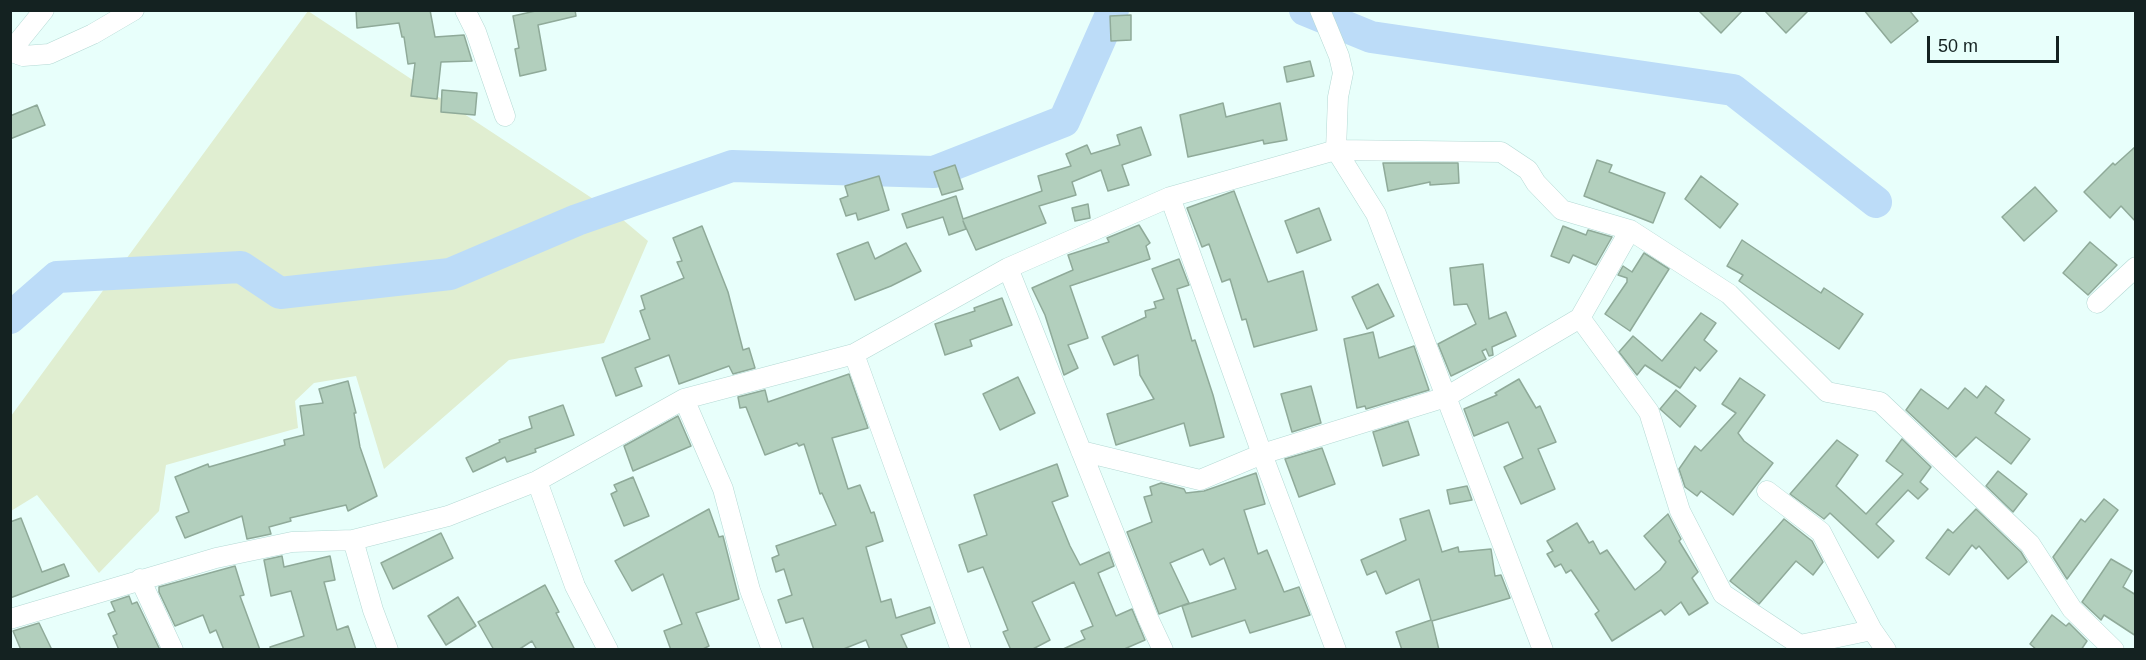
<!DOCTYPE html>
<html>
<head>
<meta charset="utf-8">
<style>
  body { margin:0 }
  #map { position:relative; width:2146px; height:660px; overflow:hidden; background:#e8fffb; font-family:Helvetica,sans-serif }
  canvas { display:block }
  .frame { position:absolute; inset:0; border:12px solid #142221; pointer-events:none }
  .scale { position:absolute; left:1927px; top:36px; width:132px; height:27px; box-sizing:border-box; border:3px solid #142221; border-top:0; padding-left:8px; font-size:18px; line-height:21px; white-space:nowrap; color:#142221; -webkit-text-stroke:4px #e8fffb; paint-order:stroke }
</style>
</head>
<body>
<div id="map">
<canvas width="2146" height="660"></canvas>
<div class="frame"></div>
<div class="scale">50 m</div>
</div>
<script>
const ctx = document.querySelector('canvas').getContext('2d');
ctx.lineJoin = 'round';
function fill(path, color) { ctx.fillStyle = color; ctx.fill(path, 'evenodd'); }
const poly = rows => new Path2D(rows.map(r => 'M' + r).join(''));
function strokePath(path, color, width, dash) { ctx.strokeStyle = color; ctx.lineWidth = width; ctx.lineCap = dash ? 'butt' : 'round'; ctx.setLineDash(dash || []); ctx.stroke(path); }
fill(poly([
  [308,11,616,214,648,241,604,343,509,360,384,469,356,376,314,383,295,401,298,428,166,465,159,511,99,573,37,495,11,511,11,416]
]), '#e0eed1');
strokePath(poly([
  [1305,10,1371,37,1733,90,1876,202],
  [10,318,57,277,241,267,280,293,450,274,577,220,732,166,934,172,1064,121,1113,10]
]), '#bcdcf8', 32);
const building = poly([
  [356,10,430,10,435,37,464,35,472,61,441,62,437,99,411,96,415,63,408,64,404,37,402,37,399,23,357,28,356,10],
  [540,10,575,10,576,16,538,25,546,70,520,76,515,49,519,48,513,16,540,10],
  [1698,10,1743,10,1721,33,1698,10],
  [1764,10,1809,10,1786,33,1764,10],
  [1864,10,1909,10,1918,21,1891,43,1864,10],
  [1131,15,1131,40,1111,41,1110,16,1131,15],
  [1310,61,1314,76,1287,82,1284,67,1310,61],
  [442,90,477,93,475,115,441,112,442,90],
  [1223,103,1226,117,1280,103,1287,140,1264,144,1263,140,1188,157,1180,115,1223,103],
  [37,105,45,125,10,139,10,116,37,105],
  [1141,127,1151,155,1122,165,1129,185,1108,191,1101,170,1072,182,1076,195,1039,206,1046,223,976,250,963,221,966,229,949,235,943,217,907,228,902,214,956,196,963,219,1042,191,1038,176,1071,166,1066,154,1087,145,1091,154,1120,145,1117,135,1141,127],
  [2136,146,2136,222,2121,206,2110,218,2084,192,2113,163,2115,165,2136,146],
  [1597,160,1612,165,1609,172,1665,193,1653,223,1584,196,1597,160],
  [1383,163,1458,163,1459,183,1430,185,1430,182,1388,191,1383,163],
  [955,165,963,189,942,195,934,172,955,165],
  [879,176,889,210,858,220,856,213,846,216,840,199,848,196,845,186,879,176],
  [1701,176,1738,204,1720,228,1685,199,1701,176],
  [2035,187,2057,211,2024,241,2002,217,2035,187],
  [1234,191,1268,282,1303,271,1317,330,1254,347,1246,319,1242,320,1230,279,1222,282,1209,244,1202,247,1187,208,1234,191],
  [1088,204,1090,218,1075,221,1072,208,1088,204],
  [1319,208,1331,240,1297,253,1285,221,1319,208],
  [1139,225,1150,243,1146,246,1150,259,1070,286,1088,338,1068,345,1078,368,1064,375,1045,315,1032,288,1073,270,1068,255,1109,242,1107,238,1139,225],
  [702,226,728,292,743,350,749,348,755,368,733,374,729,366,679,384,669,355,635,368,642,386,616,396,602,358,650,339,640,311,645,309,641,296,684,278,677,262,682,261,673,238,702,226],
  [1563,226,1586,235,1588,230,1612,237,1596,265,1573,255,1569,263,1551,256,1563,226],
  [1742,240,1821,293,1824,288,1863,314,1839,349,1739,281,1743,275,1727,266,1742,240],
  [868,242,875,259,906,243,921,271,891,286,855,300,837,254,868,242],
  [2090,242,2117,265,2088,295,2063,273,2090,242],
  [1644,253,1669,269,1630,331,1605,314,1627,282,1627,278,1618,275,1623,266,1632,272,1644,253],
  [1179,259,1189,285,1177,289,1192,341,1195,340,1213,395,1224,437,1190,446,1184,423,1116,445,1107,414,1154,399,1140,375,1138,355,1114,365,1102,337,1146,317,1145,311,1156,308,1154,302,1164,299,1152,269,1179,259],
  [1483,264,1489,319,1506,312,1516,336,1492,347,1493,355,1489,356,1486,349,1482,351,1486,359,1451,376,1438,344,1476,324,1467,304,1454,305,1450,268,1483,264],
  [1378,284,1394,316,1367,329,1352,297,1378,284],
  [1002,298,1012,325,970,340,972,346,945,355,935,324,975,311,974,308,1002,298],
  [1701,313,1716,323,1704,340,1717,351,1700,371,1695,367,1680,388,1645,365,1637,375,1619,352,1633,336,1662,361,1701,313],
  [1373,332,1379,358,1414,346,1429,390,1366,409,1365,406,1357,408,1344,339,1373,332],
  [849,374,868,428,832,438,848,489,860,485,871,513,874,512,883,541,866,547,881,602,891,599,896,618,930,607,935,623,901,635,908,650,870,650,866,640,841,650,814,650,803,618,786,623,778,600,792,595,784,569,776,572,772,558,779,555,776,546,836,525,822,493,820,494,804,444,799,446,797,443,765,455,746,407,740,408,738,397,765,390,768,402,849,374],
  [1018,377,1035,413,1000,430,983,394,1018,377],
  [1740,378,1765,395,1738,433,1744,441,1773,463,1733,515,1701,491,1697,496,1685,487,1679,469,1695,446,1701,451,1736,413,1722,404,1740,378],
  [1519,379,1536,408,1540,406,1556,442,1538,449,1555,489,1521,504,1504,467,1523,458,1508,422,1474,436,1464,409,1497,395,1495,393,1519,379],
  [348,381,356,413,354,413,360,447,377,496,348,511,346,505,290,518,291,521,269,527,271,534,247,539,242,516,185,538,176,517,189,512,175,477,208,464,209,467,285,445,284,440,304,435,300,406,323,403,319,389,348,381],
  [1311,386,1321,423,1292,432,1281,394,1311,386],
  [1986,386,2004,400,1995,413,2030,439,2011,464,1976,437,1956,457,1906,410,1921,389,1948,409,1965,388,1977,398,1986,386],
  [1676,390,1696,406,1680,427,1660,409,1676,390],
  [563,405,574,435,535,449,536,452,507,462,505,457,473,472,466,458,500,442,499,440,532,428,529,417,563,405],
  [678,416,691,446,633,471,624,446,678,416],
  [1408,421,1419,455,1383,466,1373,432,1408,421],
  [1902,439,1931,467,1920,482,1928,489,1918,499,1908,490,1876,524,1894,541,1878,558,1830,513,1824,519,1790,494,1837,440,1858,455,1836,486,1866,514,1903,474,1886,461,1902,439],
  [1322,448,1335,484,1299,497,1285,459,1322,448],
  [1057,464,1068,496,1052,502,1070,546,1080,565,1109,552,1114,566,1098,573,1116,616,1132,609,1145,640,1122,650,1061,650,1085,639,1081,631,1093,626,1074,582,1032,602,1050,640,1031,650,1011,650,1003,632,1008,630,983,567,968,572,959,545,987,535,974,495,1057,464],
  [1998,471,2027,494,2013,512,1986,486,1998,471],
  [1256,473,1265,504,1244,510,1258,554,1267,550,1284,592,1299,587,1310,615,1250,633,1245,620,1192,637,1182,606,1236,589,1224,558,1210,565,1203,549,1170,563,1189,603,1159,614,1127,532,1152,522,1144,497,1152,495,1150,487,1161,483,1184,489,1186,493,1204,491,1256,473],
  [633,477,649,516,624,526,611,494,617,491,614,485,633,477],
  [1467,486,1472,500,1450,504,1447,490,1467,486],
  [2104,499,2118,510,2067,579,2053,557,2081,519,2085,522,2104,499],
  [709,509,719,537,723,536,739,599,696,613,709,646,701,650,671,650,664,631,682,624,663,574,632,591,615,561,709,509],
  [1976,509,2021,552,2027,562,2008,579,1979,546,1976,549,1972,545,1949,575,1926,558,1948,529,1953,533,1976,509],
  [1429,510,1442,552,1458,547,1459,552,1491,549,1495,576,1501,575,1510,598,1432,621,1439,650,1402,650,1396,632,1431,620,1419,579,1386,594,1376,571,1367,575,1361,560,1406,540,1400,519,1429,510],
  [1668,514,1681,539,1679,541,1698,572,1692,578,1708,603,1689,615,1681,602,1665,615,1661,610,1612,641,1595,614,1599,611,1571,570,1566,573,1561,564,1555,567,1547,554,1553,551,1547,541,1577,523,1589,543,1593,541,1600,554,1607,550,1635,590,1660,570,1666,562,1644,536,1668,514],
  [21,518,42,572,64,564,69,576,10,598,10,522,21,518],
  [1784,519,1812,541,1823,562,1813,575,1796,561,1759,604,1730,581,1784,519],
  [441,533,453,558,393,589,381,563,441,533],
  [282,556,284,567,330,556,335,580,324,582,337,630,348,626,356,650,271,650,270,647,304,636,291,591,271,596,264,560,282,556],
  [2111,559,2132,571,2123,587,2136,595,2136,636,2104,615,2101,620,2082,602,2111,559],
  [235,566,244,595,240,596,260,650,224,650,216,630,210,633,203,615,175,626,159,592,159,587,235,566],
  [545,585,559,612,556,613,575,650,537,650,532,641,518,650,494,650,478,622,545,585],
  [129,596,132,604,137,602,160,650,119,650,113,636,117,634,108,614,115,611,111,602,129,596],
  [458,597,476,626,446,645,428,616,458,597],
  [2052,615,2066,626,2069,623,2087,641,2081,650,2037,650,2030,644,2052,615],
  [39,623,52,650,21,650,13,631,39,623]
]);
fill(building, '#b2cfbd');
strokePath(building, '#8faa99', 1.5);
const minor = poly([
  [465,10,476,32,505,116],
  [1320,10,1339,56,1343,73,1338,97,1336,150,1376,214,1543,650],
  [10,52,44,10],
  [12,52,23,56,49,54,93,34,134,10],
  [1170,197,1262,454,1336,650],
  [1008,268,1148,618,1163,650],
  [2097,303,2136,267],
  [1580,318,1649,412,1680,511,1723,594,1800,645,1872,630],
  [854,354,961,650],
  [684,399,723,489,750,590,772,650],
  [1081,451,1200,480,1262,454,1446,397,1580,318,1630,230],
  [537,481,575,586,608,650],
  [1767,491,1821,532,1872,630,1886,650],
  [353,540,373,610,388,650],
  [140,579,173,650],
  [10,619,216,558,292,542,353,540,448,516,537,481,684,399,854,354,1008,268,1170,197,1336,150,1501,152,1528,170,1536,183,1562,210,1630,230,1729,294,1827,392,1880,402,2030,544,2072,609,2114,650]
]);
strokePath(minor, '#b4d9d4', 21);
strokePath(minor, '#fff', 20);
</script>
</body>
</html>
